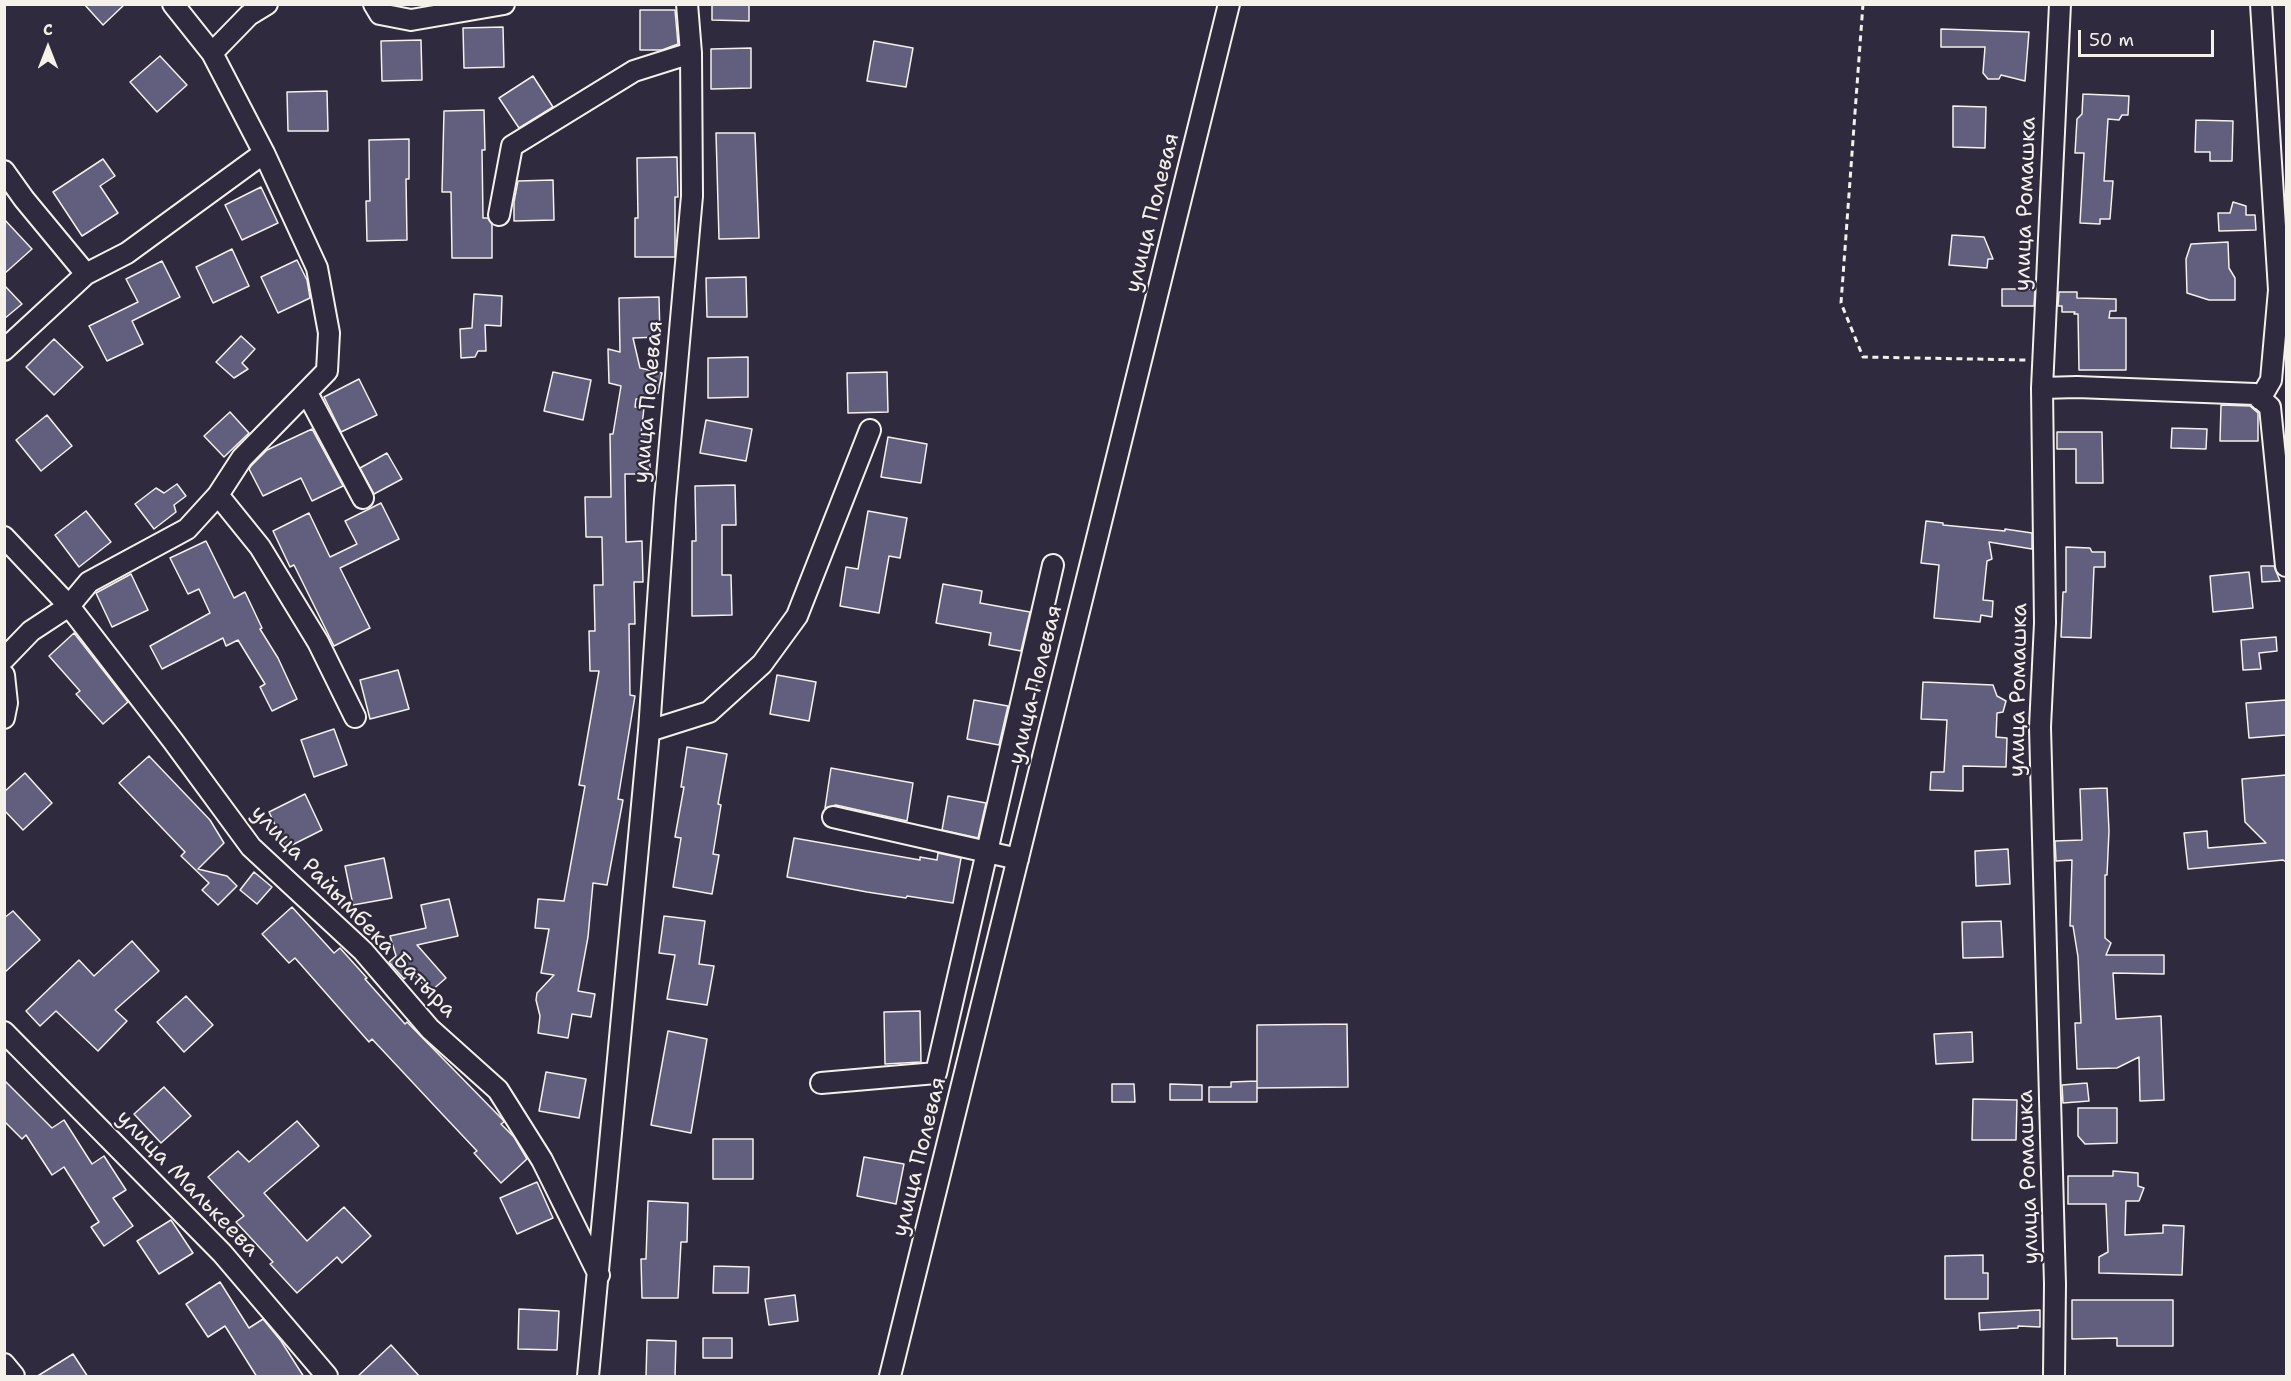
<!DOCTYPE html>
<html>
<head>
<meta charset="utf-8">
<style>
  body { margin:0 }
  #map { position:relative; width:2291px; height:1381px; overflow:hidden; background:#2f2a3d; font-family:"Shantell Sans",sans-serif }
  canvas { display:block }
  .frame { position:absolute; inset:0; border:6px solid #f4f1e8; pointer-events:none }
  .north { position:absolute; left:18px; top:18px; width:60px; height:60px; -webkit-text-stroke:4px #2f2a3d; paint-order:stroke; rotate:0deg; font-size:16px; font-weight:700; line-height:24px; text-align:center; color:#f4f1e8 }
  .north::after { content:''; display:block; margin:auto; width:21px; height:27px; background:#f4f1e8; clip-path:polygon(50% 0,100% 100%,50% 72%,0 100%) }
  .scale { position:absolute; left:2078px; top:30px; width:136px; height:27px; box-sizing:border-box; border:3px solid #f4f1e8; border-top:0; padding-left:8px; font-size:18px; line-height:21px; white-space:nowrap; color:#f4f1e8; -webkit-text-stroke:4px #2f2a3d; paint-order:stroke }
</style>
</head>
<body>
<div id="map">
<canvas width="2291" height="1381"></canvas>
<div class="frame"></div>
<div class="north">С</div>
<div class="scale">50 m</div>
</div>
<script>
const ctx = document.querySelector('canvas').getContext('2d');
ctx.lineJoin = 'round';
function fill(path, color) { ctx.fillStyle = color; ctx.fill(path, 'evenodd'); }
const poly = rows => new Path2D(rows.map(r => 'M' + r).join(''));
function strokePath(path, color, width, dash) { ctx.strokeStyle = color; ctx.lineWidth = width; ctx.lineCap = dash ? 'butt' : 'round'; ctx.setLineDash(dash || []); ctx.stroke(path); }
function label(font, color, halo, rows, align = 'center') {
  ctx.font = font + ' "Shantell Sans",sans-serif'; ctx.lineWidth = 4.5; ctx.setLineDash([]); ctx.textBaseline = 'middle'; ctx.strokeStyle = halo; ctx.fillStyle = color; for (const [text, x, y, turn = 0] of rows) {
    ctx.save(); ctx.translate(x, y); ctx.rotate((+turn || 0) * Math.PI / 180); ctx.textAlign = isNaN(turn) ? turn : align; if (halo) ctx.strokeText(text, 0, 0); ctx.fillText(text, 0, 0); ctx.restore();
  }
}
const building = poly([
  [84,4,125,4,103,25,84,4],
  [712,4,749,4,749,21,712,20,712,4],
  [640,10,675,10,678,44,662,50,640,50,640,10],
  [503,27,504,67,464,68,463,28,503,27],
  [1941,29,2029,32,2025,81,2001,75,1999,79,1988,79,1983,73,1985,47,1941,47,1941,29],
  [421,40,422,80,382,81,381,41,421,40],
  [874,41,913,48,906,87,867,81,874,41],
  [751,48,751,88,711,89,711,49,751,48],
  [160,56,187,85,157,112,130,82,160,56],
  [533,76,553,107,519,128,499,98,533,76],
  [327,91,328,131,288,131,287,92,327,91],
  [2083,94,2129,96,2128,115,2122,115,2119,120,2108,119,2104,181,2113,181,2110,219,2100,219,2100,224,2080,223,2084,153,2075,153,2077,119,2082,114,2083,94],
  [1953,106,1986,107,1985,148,1953,147,1953,106],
  [484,110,485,150,482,150,483,218,488,218,492,224,492,258,452,258,451,192,442,192,444,111,484,110],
  [2196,120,2233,121,2232,161,2210,161,2210,152,2195,152,2196,120],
  [716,133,755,133,759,238,719,239,716,133],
  [409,139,409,179,406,179,407,240,367,241,366,201,370,201,369,140,409,139],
  [677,157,678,197,675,197,675,257,635,257,635,218,638,218,637,158,677,157],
  [103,159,115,176,100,186,118,213,82,236,53,192,103,159],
  [553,180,554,220,514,221,514,202,518,181,553,180],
  [261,187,278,223,242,240,225,205,261,187],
  [2233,202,2246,206,2246,215,2255,215,2256,230,2219,231,2218,213,2230,213,2233,202],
  [4,219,32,249,4,274,4,219],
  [1952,235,1984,237,1993,259,1988,259,1987,268,1949,265,1952,235],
  [2228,242,2229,268,2235,278,2235,300,2209,300,2187,293,2186,259,2191,244,2228,242],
  [232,249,249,286,213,303,196,267,232,249],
  [297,260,307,280,310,298,278,313,261,277,297,260],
  [162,261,180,297,132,321,143,344,107,361,89,326,138,302,126,279,162,261],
  [746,277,747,317,707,317,706,278,746,277],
  [4,285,22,304,4,319,4,285],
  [2002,289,2035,289,2034,306,2002,306,2002,289],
  [2059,292,2077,292,2077,298,2116,299,2116,311,2110,311,2109,318,2126,318,2126,370,2079,370,2078,314,2074,314,2075,312,2062,312,2062,306,2058,306,2059,292],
  [474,294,502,296,501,326,485,325,486,351,478,351,475,357,461,358,460,329,472,328,474,294],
  [659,297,660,337,633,338,640,368,662,373,658,393,647,391,646,399,636,399,635,407,644,408,641,434,650,434,650,474,625,474,626,542,642,541,643,582,634,582,635,624,629,624,630,695,635,696,618,799,623,800,607,885,593,883,588,937,578,991,595,994,591,1017,572,1014,568,1038,538,1033,540,1016,536,1000,537,993,554,975,541,973,549,929,535,928,538,899,564,901,585,786,579,785,599,671,590,671,589,631,595,631,594,585,603,585,602,537,586,537,585,497,611,497,610,434,613,434,621,386,609,383,608,349,620,352,619,298,659,297],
  [241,336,255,349,242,363,248,369,234,378,216,362,241,336],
  [54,339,83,367,54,395,26,367,54,339],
  [748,357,748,397,708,398,708,358,748,357],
  [553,372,591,380,583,420,544,411,553,372],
  [887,372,888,412,848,413,847,373,887,372],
  [359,379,377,415,341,432,324,397,359,379],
  [2221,405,2250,406,2258,413,2258,441,2220,441,2221,405],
  [230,412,249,433,224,457,204,436,230,412],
  [47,415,72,446,41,471,16,440,47,415],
  [706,420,752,429,746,461,700,453,706,420],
  [2172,428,2207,429,2206,449,2171,448,2172,428],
  [312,429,343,486,312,501,301,478,263,496,249,469,251,466,267,450,312,429],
  [2057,432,2102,432,2103,483,2076,483,2076,449,2057,449,2057,432],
  [888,437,927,444,921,483,881,477,888,437],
  [387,453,402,479,374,494,360,468,387,453],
  [177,484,186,496,174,505,176,512,154,529,135,504,156,488,164,493,177,484],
  [735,485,736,525,722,525,722,575,731,575,732,615,692,616,692,541,696,541,695,486,735,485],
  [381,503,399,539,340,568,370,628,334,646,294,565,290,567,273,531,309,513,330,557,357,544,345,521,381,503],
  [86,511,111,542,79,567,55,535,86,511],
  [868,511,907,518,900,558,889,556,879,613,840,606,846,567,858,569,868,511],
  [1926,521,1943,523,1943,525,2005,531,2005,529,2032,533,2032,549,1989,542,1992,559,1987,561,1983,600,1993,601,1992,617,1981,615,1980,622,1934,618,1939,565,1921,563,1926,521],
  [206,541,234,598,245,592,262,628,260,629,278,658,297,699,272,711,260,687,265,684,238,640,226,646,223,638,162,669,150,646,210,613,199,589,188,594,170,558,206,541],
  [2066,547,2090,548,2092,552,2105,552,2105,567,2094,567,2091,638,2061,637,2063,592,2066,592,2066,547],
  [2261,566,2274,566,2280,581,2262,582,2261,566],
  [2249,572,2253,608,2213,612,2210,576,2249,572],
  [131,574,148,610,112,627,96,593,131,574],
  [943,584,982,591,980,603,1030,612,1021,651,989,645,991,633,936,623,943,584],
  [74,633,128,702,103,724,76,694,80,691,49,656,74,633],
  [2276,637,2277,651,2259,653,2261,669,2243,670,2241,640,2276,637],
  [398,670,409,709,370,719,360,680,398,670],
  [777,675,816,682,809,721,770,714,777,675],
  [1923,682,1993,685,1997,696,2006,701,2003,712,1997,713,1996,737,2007,738,2006,767,1963,766,1963,791,1930,790,1931,772,1944,772,1947,720,1921,719,1923,682],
  [974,700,1008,706,999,745,967,739,974,700],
  [2286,700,2286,735,2249,738,2246,703,2286,700],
  [334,729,347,765,314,777,301,740,334,729],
  [687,747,727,754,718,804,721,805,713,854,719,855,712,894,673,887,681,838,675,837,684,787,681,787,687,747],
  [149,756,210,820,224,843,198,869,227,876,237,886,218,905,202,890,209,883,181,856,185,852,119,783,149,756],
  [831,768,913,783,907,821,836,805,825,808,831,768],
  [25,773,52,803,23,830,4,810,4,792,25,773],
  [2286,775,2286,862,2283,860,2188,869,2184,833,2207,831,2208,848,2266,843,2245,822,2242,779,2286,775],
  [2107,788,2109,831,2107,875,2105,875,2105,938,2111,943,2106,955,2164,955,2164,974,2113,973,2116,1019,2161,1016,2164,1100,2140,1101,2139,1057,2117,1068,2077,1069,2075,1023,2081,1023,2078,957,2073,926,2070,926,2072,860,2056,861,2055,841,2082,840,2080,789,2107,788],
  [305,794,322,830,286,848,269,812,305,794],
  [948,796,986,803,978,838,942,830,948,796],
  [794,838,920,860,920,857,937,860,938,853,961,858,953,903,907,896,906,898,867,892,787,877,794,838],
  [2008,849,2010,884,1976,886,1975,851,2008,849],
  [384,858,392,898,353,905,345,866,384,858],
  [254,872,272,887,257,904,240,890,254,872],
  [449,899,458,936,417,945,446,978,430,992,412,972,404,979,389,962,396,956,390,936,426,928,421,905,449,899],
  [292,907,334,953,340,948,367,978,365,979,405,1024,407,1022,503,1120,504,1122,501,1124,514,1137,527,1159,501,1183,474,1153,477,1151,444,1116,372,1039,369,1042,295,958,289,963,262,934,292,907],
  [13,911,40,940,4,973,4,918,13,911],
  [664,916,705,921,699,964,714,966,707,1005,667,999,675,955,659,953,664,916],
  [2001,921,2003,957,1963,958,1962,922,2001,921],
  [132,941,159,971,115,1010,127,1021,98,1051,56,1011,40,1026,26,1011,79,960,94,976,132,941],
  [186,996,213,1025,184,1052,157,1022,186,996],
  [920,1011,921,1062,885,1064,884,1012,920,1011],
  [1347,1024,1348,1087,1257,1088,1257,1025,1347,1024],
  [668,1031,707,1039,691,1133,651,1125,668,1031],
  [1972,1032,1973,1062,1936,1064,1934,1034,1972,1032],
  [546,1072,586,1079,579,1118,539,1111,546,1072],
  [4,1080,52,1128,64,1120,92,1164,104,1156,126,1190,113,1198,133,1226,104,1246,91,1227,99,1222,64,1167,52,1175,26,1135,22,1139,4,1121,4,1080],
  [1257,1081,1257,1102,1209,1102,1209,1087,1231,1087,1231,1082,1257,1081],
  [2087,1083,2089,1101,2063,1103,2062,1085,2087,1083],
  [1112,1084,1134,1084,1135,1102,1112,1102,1112,1084],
  [1170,1084,1202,1085,1202,1100,1170,1100,1170,1084],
  [164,1087,191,1116,161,1143,134,1114,164,1087],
  [1973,1099,2017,1100,2016,1140,1972,1140,1973,1099],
  [2078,1108,2117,1108,2117,1143,2085,1144,2078,1136,2078,1108],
  [297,1121,319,1146,264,1193,307,1241,344,1207,371,1236,342,1263,337,1257,297,1293,270,1264,273,1262,236,1222,244,1216,208,1177,238,1151,249,1162,297,1121],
  [713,1139,753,1139,753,1179,713,1179,713,1139],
  [864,1157,904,1164,896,1204,857,1196,864,1157],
  [2113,1171,2138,1173,2138,1186,2144,1188,2139,1201,2126,1201,2125,1235,2163,1233,2163,1225,2184,1226,2182,1275,2099,1273,2099,1257,2108,1252,2106,1204,2068,1204,2068,1176,2113,1176,2113,1171],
  [537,1182,553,1218,517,1234,500,1198,537,1182],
  [648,1201,688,1203,687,1242,681,1242,678,1298,642,1298,641,1259,646,1259,648,1201],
  [171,1220,193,1253,159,1274,137,1241,171,1220],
  [1983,1255,1983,1273,1988,1273,1988,1299,1945,1299,1945,1256,1983,1255],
  [714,1266,749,1267,748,1293,713,1293,714,1266],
  [220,1282,249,1328,263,1319,281,1341,304,1377,257,1377,225,1326,208,1337,186,1304,220,1282],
  [795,1295,798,1321,769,1325,765,1299,795,1295],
  [2072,1300,2173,1300,2173,1346,2117,1346,2117,1338,2072,1339,2072,1300],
  [519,1309,559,1311,557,1350,518,1349,519,1309],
  [2040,1310,2040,1327,2018,1326,2018,1328,1980,1330,1979,1313,2040,1310],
  [703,1338,732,1338,732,1358,703,1358,703,1338],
  [647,1340,676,1341,675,1377,646,1377,647,1340],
  [391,1345,420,1377,357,1377,391,1345],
  [73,1354,88,1377,36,1377,73,1354]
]);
fill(building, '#615f7d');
strokePath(building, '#f4f1e8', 1.5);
const minor = poly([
  [173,4,212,53,264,153,317,268,329,333,327,371,242,458,218,495],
  [374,4,380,14,411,20,504,4],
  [212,53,249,15,267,4],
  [4,171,24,199,86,274],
  [499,215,512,146,634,71,691,53],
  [4,350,86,274,127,253,264,153],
  [2042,388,2077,387,2255,394,2270,407,2286,566],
  [307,393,363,498],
  [2260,399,2271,380,2279,290,2261,4],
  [4,537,69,606,173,741,251,847,363,951,430,1029,498,1090,542,1160,599,1275],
  [4,659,31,631,69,606,89,582,187,529,218,495,260,547,318,642,355,717],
  [4,675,7,703,4,718],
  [649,731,709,712,762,664,797,616,870,430],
  [833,817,1018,859],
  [4,1032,222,1253,327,1376],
  [821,1083,936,1073,1053,565],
  [4,1364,14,1376],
  [588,1376,649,731,665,499,692,196,691,53,687,4],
  [890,1376,1229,4],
  [2054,1376,2055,1284,2040,727,2045,623,2042,388,2060,4]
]);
strokePath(minor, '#f4f1e8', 24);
strokePath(poly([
  [1863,4,1841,303,1863,357,2026,360]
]), '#f4f1e8', 3, [6, 4.5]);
strokePath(minor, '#2f2a3d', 20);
label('22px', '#f4f1e8', '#2f2a3d', [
  ["улица Ромашка",2026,204,-88],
  ["улица Полевая",1153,213,-76],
  ["улица Полевая",649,402,-85],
  ["улица Полевая",1036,685,-76],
  ["улица Ромашка",2019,690,-89],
  ["улица Райымбека Батыра",353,912,46],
  ["улица Полевая",920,1157,-76],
  ["улица Ромашка",2029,1177,-92],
  ["улица Малькеева",187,1184,46]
]);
</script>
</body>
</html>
